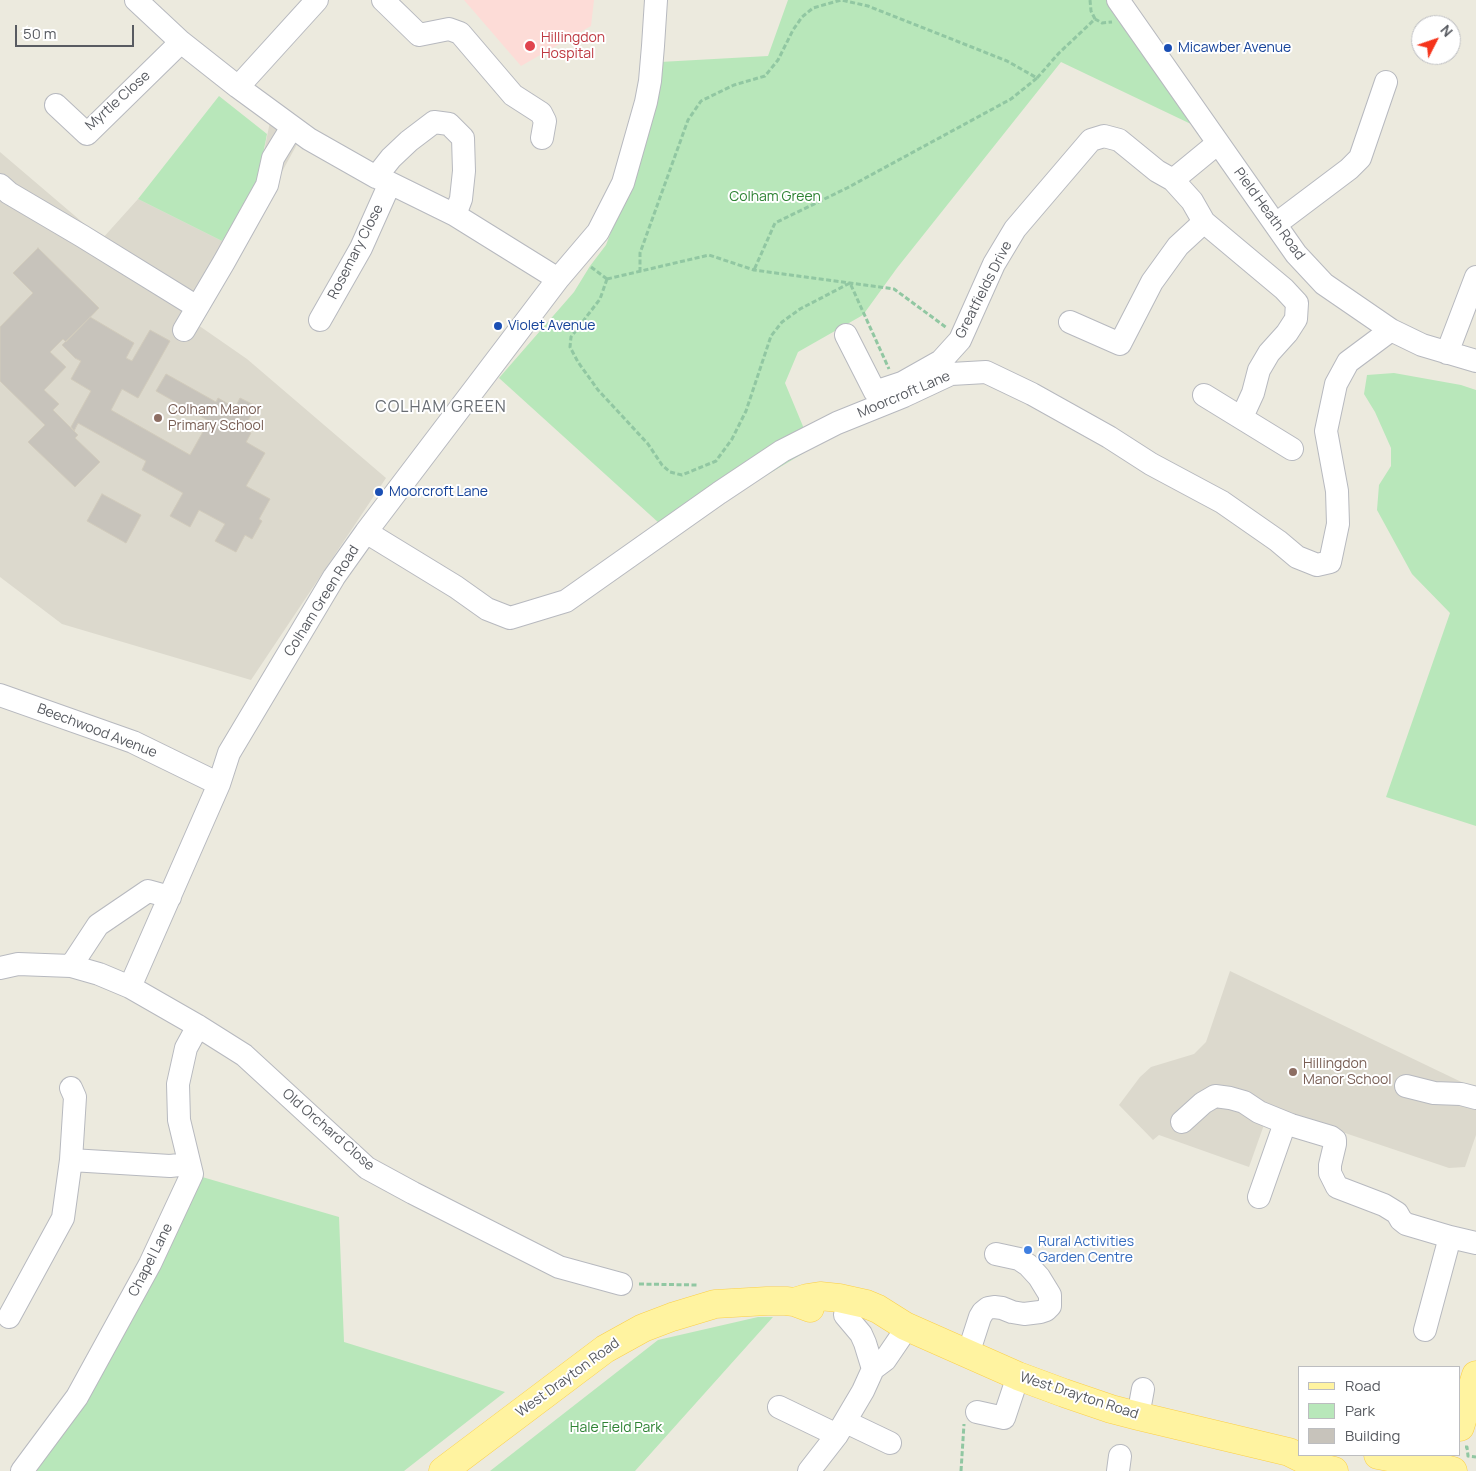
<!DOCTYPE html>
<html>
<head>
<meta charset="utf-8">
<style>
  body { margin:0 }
  #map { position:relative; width:1476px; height:1471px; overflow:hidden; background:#eceade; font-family:Manrope,sans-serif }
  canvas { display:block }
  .legend { position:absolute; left:1298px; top:1366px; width:162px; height:90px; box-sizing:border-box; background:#fff; border:1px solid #bcbdc0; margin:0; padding:6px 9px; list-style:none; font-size:15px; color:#585b61 }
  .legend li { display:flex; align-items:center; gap:10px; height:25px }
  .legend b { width:25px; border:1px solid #bcbdc0 }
  .north { position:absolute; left:1411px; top:15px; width:50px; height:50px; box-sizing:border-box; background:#fff; border:1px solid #bcbdc0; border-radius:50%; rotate:49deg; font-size:14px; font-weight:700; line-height:20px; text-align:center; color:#585b61 }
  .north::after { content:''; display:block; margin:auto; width:18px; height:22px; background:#f5341b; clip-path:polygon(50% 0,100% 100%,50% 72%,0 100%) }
  .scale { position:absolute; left:15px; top:25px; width:119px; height:22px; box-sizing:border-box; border:2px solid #585b61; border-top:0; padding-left:6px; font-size:15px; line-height:18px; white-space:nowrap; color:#585b61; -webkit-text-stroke:4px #fff; paint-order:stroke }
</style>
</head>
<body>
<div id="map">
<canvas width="1476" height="1471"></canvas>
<ul class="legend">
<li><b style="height:6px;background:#fff3a0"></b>Road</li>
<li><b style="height:14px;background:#b8e7ba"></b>Park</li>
<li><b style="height:14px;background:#c7c3bb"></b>Building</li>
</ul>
<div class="north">N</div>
<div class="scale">50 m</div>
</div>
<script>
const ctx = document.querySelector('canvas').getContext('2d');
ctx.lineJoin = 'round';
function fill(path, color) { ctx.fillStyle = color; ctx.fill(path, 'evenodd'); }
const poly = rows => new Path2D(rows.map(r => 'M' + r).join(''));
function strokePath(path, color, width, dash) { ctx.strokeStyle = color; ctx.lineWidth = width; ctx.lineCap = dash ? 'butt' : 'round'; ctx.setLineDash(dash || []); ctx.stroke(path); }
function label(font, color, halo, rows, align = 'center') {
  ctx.font = font + ' Manrope,sans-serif'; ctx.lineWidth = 4; ctx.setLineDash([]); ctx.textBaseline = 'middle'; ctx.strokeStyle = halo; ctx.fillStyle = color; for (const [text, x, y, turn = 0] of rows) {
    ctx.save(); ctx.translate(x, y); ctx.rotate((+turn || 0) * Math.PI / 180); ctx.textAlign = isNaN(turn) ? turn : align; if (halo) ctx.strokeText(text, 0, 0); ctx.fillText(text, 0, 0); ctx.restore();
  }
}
fill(poly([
  [271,117,301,137,198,325,247,359,386,478,251,680,62,624,0,577,0,152,102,239,138,199,222,241,257,185],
  [1230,971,1476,1089,1476,1135,1465,1167,1449,1168,1345,1133,1339,1147,1265,1122,1249,1167,1159,1135,1153,1140,1119,1105,1140,1077,1151,1067,1194,1054,1206,1042]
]), '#dcd9cd');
fill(poly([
  [464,0,594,0,591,26,521,66]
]), '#fddcd7');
fill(poly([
  [788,0,1106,0,1193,125,1061,62,897,268,863,315,798,352,785,383,812,448,670,533,499,378,574,292,590,266,606,245,638,162,660,62,768,56],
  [219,96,267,134,257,185,222,241,138,199],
  [1394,373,1461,385,1476,390,1476,826,1386,797,1450,613,1412,574,1377,510,1379,485,1391,466,1391,448,1375,412,1364,394,1367,375],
  [192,1174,339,1217,344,1342,505,1392,404,1471,22,1471],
  [758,1317,773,1317,635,1471,490,1471,658,1340]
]), '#b8e7ba');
const building = poly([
  [38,248,99,308,66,342,63,339,50,352,66,367,44,390,59,404,53,410,78,435,75,438,100,462,75,487,28,442,45,425,0,381,0,327,33,293,13,273,38,248],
  [90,317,134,343,126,358,132,361,150,330,170,341,138,398,122,389,111,410,190,455,209,421,156,391,166,374,216,402,218,398,235,408,240,398,256,406,244,428,251,433,246,442,265,453,246,486,270,499,259,519,262,521,252,539,245,535,236,552,215,541,225,524,199,510,190,527,170,516,183,493,142,470,146,461,78,423,74,431,71,427,91,391,71,379,81,361,75,358,62,345,90,317],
  [102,494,141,515,126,543,87,521,102,494]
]);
fill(building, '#c7c3bb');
strokePath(building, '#d1cbbc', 1);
const minor = poly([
  [136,0,181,42,238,87,309,139,376,177,390,183,455,215,558,279],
  [383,0,419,35,449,29,460,33,513,95,541,113,545,121,542,138],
  [1118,0,1296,254,1324,284,1391,330,1422,345,1476,361],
  [238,87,317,0],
  [56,105,87,134,181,42],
  [376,177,391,158,409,141,434,122,449,124,463,138,464,171,461,199,455,215],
  [1173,180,1218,143],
  [0,185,9,193,82,236,197,307],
  [1276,224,1349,169,1360,158,1386,82],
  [320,320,361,248,390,183],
  [1070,322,1120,344,1152,282,1178,246,1204,222],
  [184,330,224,262,267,185,273,158,292,127],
  [846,335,875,392,902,383,941,361,960,340,994,264,1015,229,1091,140,1104,136,1119,140,1157,171,1173,180,1192,201,1204,222,1284,289,1297,303,1296,319,1287,333,1269,353,1259,370,1253,393,1242,417],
  [1447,353,1476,277],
  [1204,395,1292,449],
  [366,532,456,587,487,609,510,618,566,601,719,493,782,451,837,423,904,396,951,374,986,372,1032,394,1109,437,1151,464,1222,502,1278,541,1297,557,1317,565,1330,562,1338,524,1337,491,1326,431,1336,384,1348,362,1391,330],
  [0,695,133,742,219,784],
  [71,966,98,925,148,891,170,897],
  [0,968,18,964,71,966,99,974,130,987,198,1026,244,1055,367,1168,413,1193,559,1267,621,1284],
  [130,987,219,784,229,753,334,577,366,532,558,279,598,232,623,183,646,102,650,81,653,46,656,0],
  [1406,1086,1434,1093,1461,1094,1476,1098],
  [71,1088,75,1097,71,1160],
  [1182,1122,1203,1103,1215,1096,1230,1098,1244,1102,1259,1112,1291,1125,1331,1137,1335,1140,1335,1144,1330,1165,1330,1173,1337,1187,1384,1205,1397,1213,1401,1220,1406,1224,1450,1237],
  [1259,1197,1285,1123],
  [845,1315,861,1334,865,1343,873,1369],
  [9,1317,63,1218,71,1160,170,1166,189,1164],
  [1425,1330,1450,1237,1476,1243],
  [968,1354,980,1317,983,1312,988,1308,994,1307,1002,1308,1012,1312,1024,1314,1040,1312,1046,1310,1050,1306,1050,1295,1039,1277,1028,1265,1019,1259,996,1254],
  [779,1407,837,1435],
  [977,1412,1004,1418,1018,1376],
  [1138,1416,1143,1389],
  [846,1422,890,1443],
  [22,1471,77,1397,150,1264,192,1174,179,1120,178,1084,186,1048,198,1026],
  [809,1471,837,1435,863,1391,873,1369,885,1360,900,1338,905,1326],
  [1118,1471,1120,1456]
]);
const major = poly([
  [794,1302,807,1298,820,1296,839,1298,866,1304,878,1309,905,1326,1018,1376,1064,1393,1111,1409,1138,1416,1289,1452,1321,1468,1334,1471],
  [1460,1427,1476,1375],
  [1378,1455,1426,1464,1453,1471],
  [443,1471,605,1349,643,1328,672,1317,715,1304,767,1301,786,1301,794,1302,810,1308]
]);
strokePath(minor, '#b7b9bf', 24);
strokePath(major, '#fbcf48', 29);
strokePath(poly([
  [1090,0,1091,11,1095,19],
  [1037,78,1059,53,1095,19,1102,23,1112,22],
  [591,267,607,279],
  [640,272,640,253,688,120,701,101,734,85,765,76,778,60,793,30,802,17,813,8,841,0,868,6,1007,61,1037,78,1011,99,847,188,775,223,754,270],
  [607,279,709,255,754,270,894,289,947,328],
  [607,279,600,299,571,337,570,347,578,362,598,390,648,444,662,465,670,472,682,475,716,461,732,439,746,411,771,336,782,322,800,309,850,283,889,369],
  [639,1284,698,1285],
  [1465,1447,1467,1447,1468,1456,1476,1457],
  [961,1471,964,1424]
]), '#91c7a2', 3, [5, 2.5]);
strokePath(minor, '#fff', 22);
strokePath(major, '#fff3a0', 28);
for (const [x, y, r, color] of [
  [530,46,6,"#e0444e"],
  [1168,48,5,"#1a4fb4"],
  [498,326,5,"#1a4fb4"],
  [158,418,5,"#8d6e63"],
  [379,492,5,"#1a4fb4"],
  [1293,1072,5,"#8d6e63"],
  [1028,1250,5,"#3f7fe0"]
]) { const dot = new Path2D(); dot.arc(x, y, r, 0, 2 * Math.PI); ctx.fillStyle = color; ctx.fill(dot); strokePath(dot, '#fff', 2); }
label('14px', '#be3a42', '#fff', [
  ["Hillingdon",541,38],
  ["Hospital",541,54]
], 'left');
label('14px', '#164399', '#fff', [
  ["Micawber Avenue",1178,48],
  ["Violet Avenue",508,326],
  ["Moorcroft Lane",389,492]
], 'left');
label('14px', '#585b61', '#fff', [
  ["Myrtle Close",118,101,-42],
  ["Pield Heath Road",1269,214,54],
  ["Rosemary Close",356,252,-63],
  ["Greatfields Drive",984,290,-63],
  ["Moorcroft Lane",904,395,-23],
  ["Colham Green Road",322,601,-58],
  ["Beechwood Avenue",97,731,21],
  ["Old Orchard Close",328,1130,41],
  ["Chapel Lane",151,1260,-63],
  ["West Drayton Road",568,1378,-36],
  ["West Drayton Road",1079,1396,18]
]);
label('14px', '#2e8334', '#fff', [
  ["Colham Green",775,197],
  ["Hale Field Park",616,1428]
]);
label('14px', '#785e54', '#fff', [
  ["Colham Manor",168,410],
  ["Primary School",168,426],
  ["Hillingdon",1303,1064],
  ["Manor School",1303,1080]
], 'left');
label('14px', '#366cbe', '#fff', [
  ["Rural Activities",1038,1242],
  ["Garden Centre",1038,1258]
], 'left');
ctx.letterSpacing = '1px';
label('16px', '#686d73', '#fff', [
  ["COLHAM GREEN",441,408]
]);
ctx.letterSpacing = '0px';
</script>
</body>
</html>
